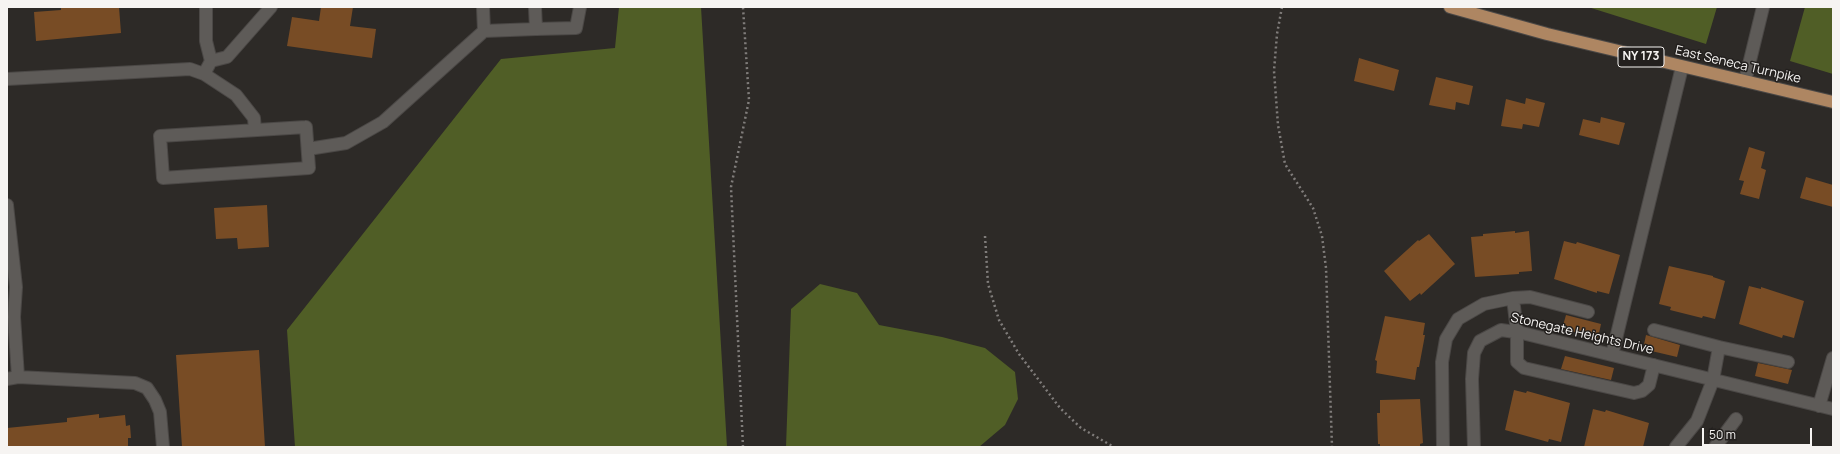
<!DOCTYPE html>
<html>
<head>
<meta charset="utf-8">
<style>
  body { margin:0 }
  #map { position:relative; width:1840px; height:454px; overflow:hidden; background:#2d2a27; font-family:Manrope,sans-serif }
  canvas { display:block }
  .frame { position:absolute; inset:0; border:8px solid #f6f4f2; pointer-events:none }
  .scale { position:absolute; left:1702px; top:428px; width:110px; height:18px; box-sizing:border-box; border:2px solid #f6f4f2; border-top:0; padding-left:5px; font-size:12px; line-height:14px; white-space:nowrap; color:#f6f4f2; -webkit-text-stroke:3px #23201e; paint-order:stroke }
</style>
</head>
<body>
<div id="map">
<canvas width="1840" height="454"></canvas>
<div class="frame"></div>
<div class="scale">50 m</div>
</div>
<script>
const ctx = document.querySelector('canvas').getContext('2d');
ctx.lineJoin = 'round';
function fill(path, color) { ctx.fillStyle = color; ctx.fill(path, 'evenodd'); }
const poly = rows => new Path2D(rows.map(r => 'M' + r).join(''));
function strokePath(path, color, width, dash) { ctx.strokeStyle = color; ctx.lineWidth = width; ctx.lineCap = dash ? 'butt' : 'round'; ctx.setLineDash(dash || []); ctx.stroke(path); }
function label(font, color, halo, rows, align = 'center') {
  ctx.font = font + ' Manrope,sans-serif'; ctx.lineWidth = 3; ctx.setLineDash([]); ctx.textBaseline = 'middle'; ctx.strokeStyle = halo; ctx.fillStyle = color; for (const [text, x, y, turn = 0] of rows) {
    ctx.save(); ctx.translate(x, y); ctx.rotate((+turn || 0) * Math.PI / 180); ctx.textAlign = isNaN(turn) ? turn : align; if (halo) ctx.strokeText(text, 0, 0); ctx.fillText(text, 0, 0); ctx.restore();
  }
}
fill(poly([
  [619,7,701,7,727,447,295,447,287,330,501,59,615,48],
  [1588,7,1717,7,1706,44],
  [1805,7,1833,7,1833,74,1790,61],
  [820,284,857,293,879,325,942,337,985,348,1015,372,1018,399,1005,425,979,447,786,447,791,309]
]), '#505e26');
fill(poly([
  [61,7,119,7,121,33,36,41,34,12,61,10],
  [321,7,353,7,350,26,376,29,372,58,287,46,292,17,319,21],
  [1359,58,1399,70,1394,91,1354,81],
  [1436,77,1473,86,1469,105,1456,102,1455,110,1429,105],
  [1526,98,1545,103,1539,127,1523,124,1522,129,1501,126,1506,99,1525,104],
  [1601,117,1625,123,1619,145,1579,135,1583,119,1600,123],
  [1749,147,1765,152,1761,168,1766,170,1759,199,1740,194,1744,181,1739,180],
  [1806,177,1833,185,1833,207,1800,198],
  [267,205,269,247,238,249,237,238,216,239,214,208],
  [1515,231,1515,233,1529,231,1532,271,1519,272,1519,274,1475,277,1471,237,1483,236,1483,234],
  [1429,234,1455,264,1421,295,1420,293,1410,301,1384,271,1418,240,1419,241],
  [1564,241,1576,244,1577,242,1620,255,1609,294,1597,291,1597,293,1554,279],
  [1669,266,1713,276,1713,277,1725,281,1715,319,1703,316,1702,318,1670,310,1671,307,1659,304],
  [1749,286,1761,289,1761,287,1804,301,1794,338,1783,335,1782,338,1739,324],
  [1566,315,1601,324,1598,338,1562,329],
  [1385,316,1425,323,1423,335,1425,335,1419,367,1417,367,1415,380,1376,373,1377,361,1375,360],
  [1646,335,1680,345,1677,357,1643,349],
  [259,350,265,447,182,447,176,355],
  [1565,356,1614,368,1611,380,1561,369],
  [1758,363,1792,370,1788,384,1755,376],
  [1514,390,1526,393,1527,391,1570,403,1561,442,1549,439,1548,442,1505,430],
  [1420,399,1423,443,1420,444,1420,447,1380,447,1380,444,1378,444,1377,413,1380,413,1380,400],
  [1593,409,1605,412,1606,410,1649,423,1643,447,1584,447],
  [99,414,99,418,125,415,126,426,130,425,131,438,128,438,128,447,7,447,7,428,67,422,67,418]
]), '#784c25');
const minor = poly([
  [206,7,206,41,211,61],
  [536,29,576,28,580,7],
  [484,31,536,29,535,7],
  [204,74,211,61,227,57,271,7],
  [7,79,190,69,204,74,236,95,254,118,255,130],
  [1745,81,1763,7],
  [306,127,309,168,163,178,160,136,306,127],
  [308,149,346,143,383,122,484,31,483,7],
  [7,205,16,287,14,317,18,377],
  [1513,298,1530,297,1588,312],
  [1654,330,1719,347,1713,380,1697,421,1676,447],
  [1719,347,1788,362],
  [1612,355,1682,67],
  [7,379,18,377,135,383,147,388,155,400,160,412,163,447],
  [1819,406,1833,358],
  [1443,447,1442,362,1446,339,1458,319,1484,304,1513,298,1517,332,1517,362,1524,368,1634,393,1642,391,1649,385,1654,365],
  [1474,447,1472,379,1474,353,1480,341,1501,330,1522,333,1833,409],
  [1715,447,1736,419]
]);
const major = poly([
  [1450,7,1547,34,1833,102]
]);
strokePath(minor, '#4b4846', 14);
strokePath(major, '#4b4846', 14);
strokePath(poly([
  [1282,7,1277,34,1274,71,1278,125,1285,164,1313,208,1322,236,1326,268,1332,447],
  [985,236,988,284,999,320,1019,354,1060,408,1081,428,1114,447],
  [743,447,731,187,749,100,743,7]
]), '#807d7b', 2.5, [2, 3]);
strokePath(minor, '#5e5b58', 12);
strokePath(major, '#ae8662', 12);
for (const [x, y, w] of [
  [1641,57,46]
]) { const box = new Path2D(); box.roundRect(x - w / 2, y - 10, w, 20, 3); ctx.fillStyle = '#23201e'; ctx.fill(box); strokePath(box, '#f6f4f2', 1); }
label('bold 12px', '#f6f4f2', null, [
  ["NY 173",1641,57]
]);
label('13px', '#f6f4f2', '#23201e', [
  ["East Seneca Turnpike",1738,65,13],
  ["Stonegate Heights Drive",1582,334,13]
]);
</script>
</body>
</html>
